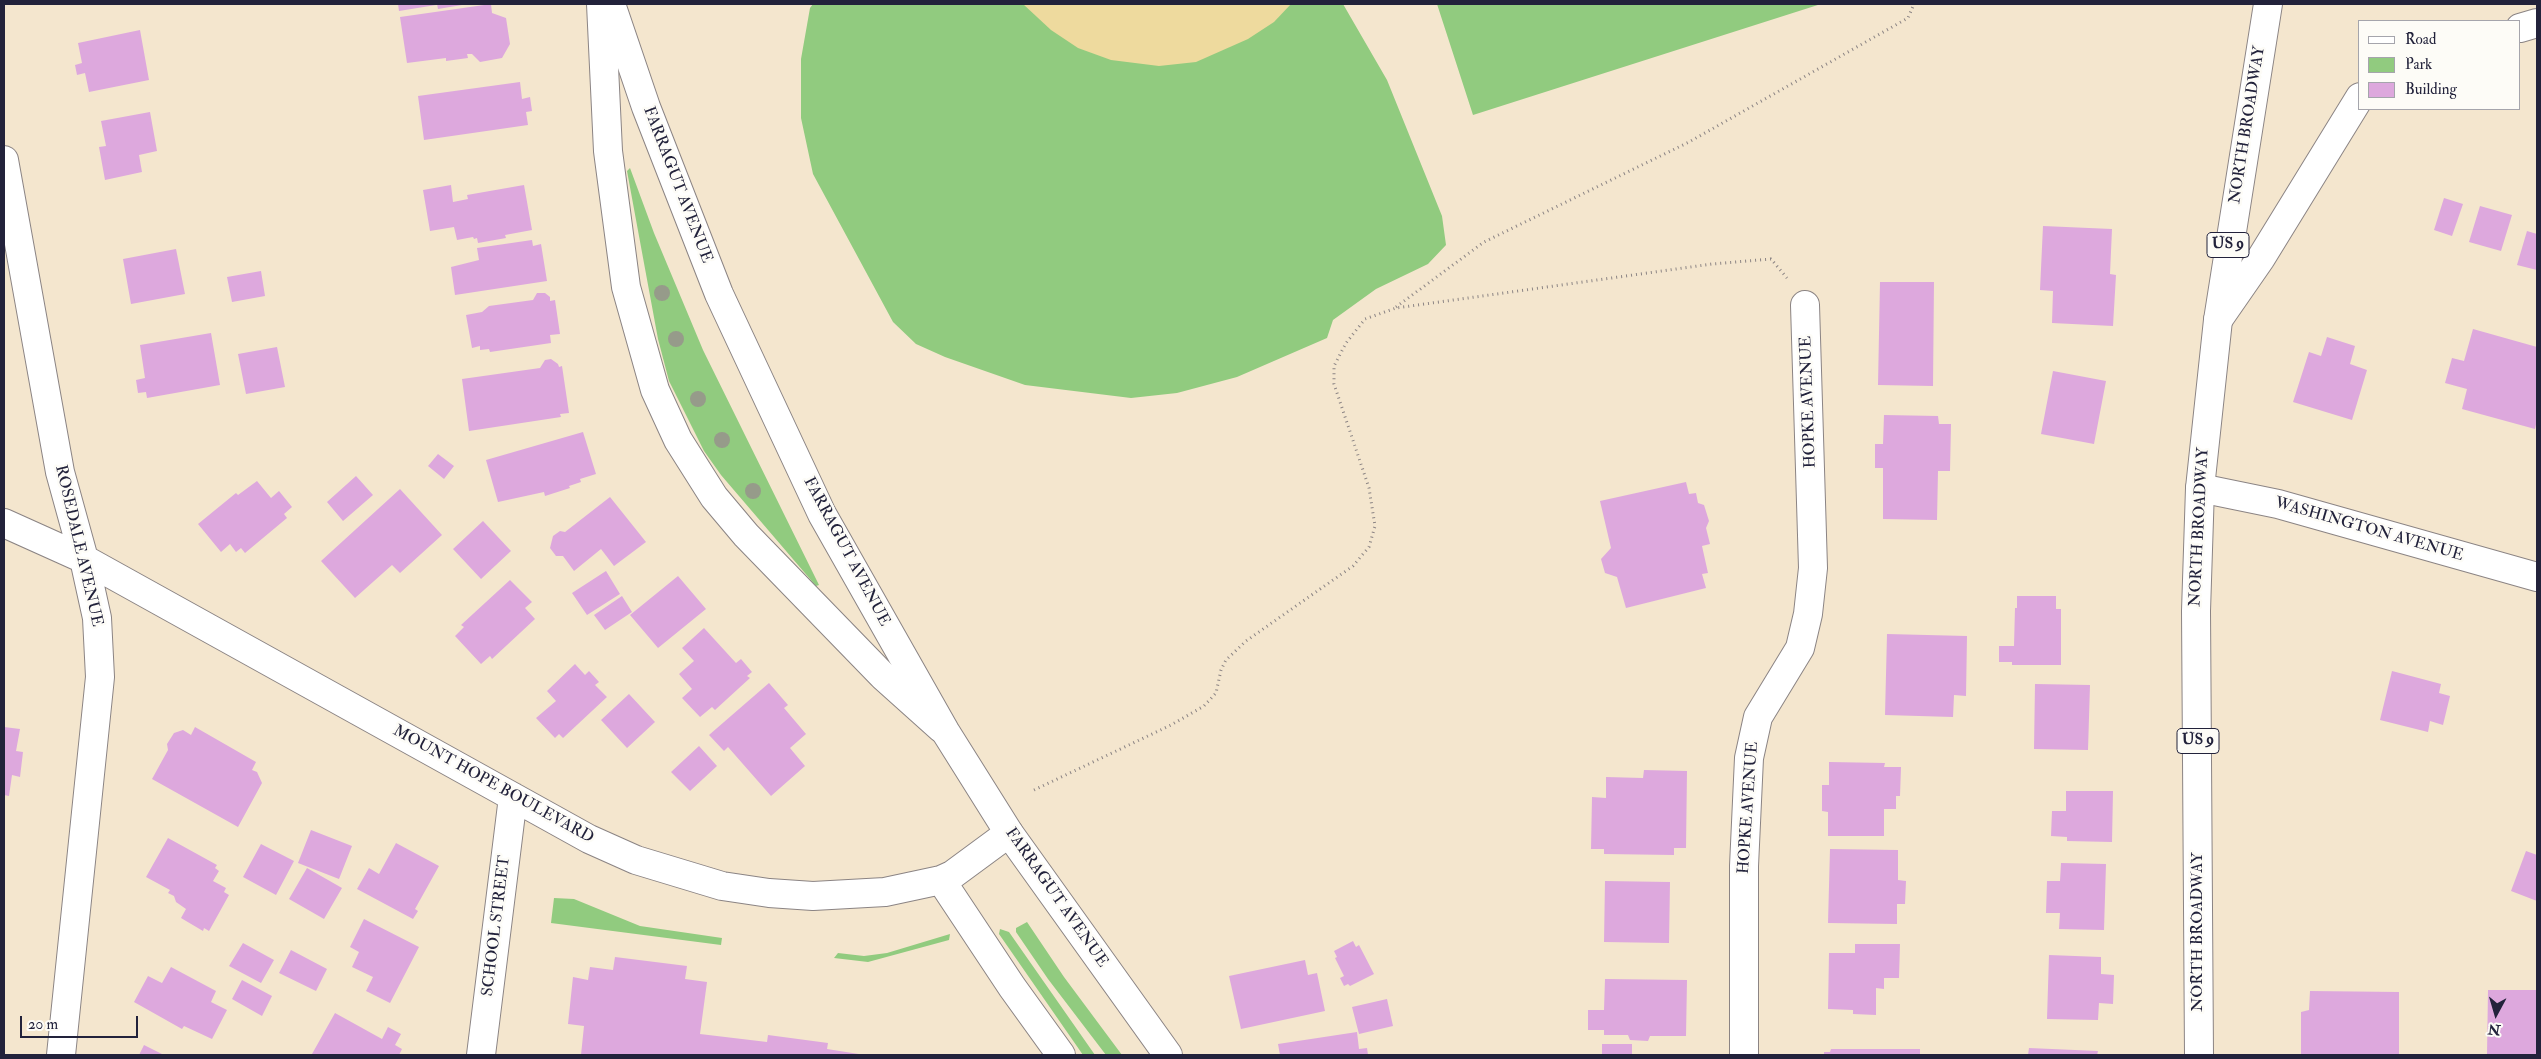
<!DOCTYPE html>
<html>
<head>
<meta charset="utf-8">
<style>
  body { margin:0 }
  #map { position:relative; width:2541px; height:1059px; overflow:hidden; background:#f4e6ce; font-family:"IM FELL Double Pica",serif }
  canvas { display:block }
  .frame { position:absolute; inset:0; border:5px solid #22223b; pointer-events:none }
  .legend { position:absolute; left:2358px; top:20px; width:162px; height:90px; box-sizing:border-box; background:#fdfcf7; border:1px solid #a5a5ac; margin:0; padding:6px 9px; list-style:none; font-size:15px; color:#22223b }
  .legend li { display:flex; align-items:center; gap:10px; height:25px }
  .legend b { width:25px; border:1px solid #a5a5ac }
  .north { position:absolute; left:2471px; top:989px; width:50px; height:50px; -webkit-text-stroke:4px #fdfcf7; paint-order:stroke; rotate:186deg; font-size:14px; font-weight:700; line-height:20px; text-align:center; color:#22223b }
  .north::after { content:''; display:block; margin:auto; width:18px; height:22px; background:#22223b; clip-path:polygon(50% 0,100% 100%,50% 72%,0 100%) }
  .scale { position:absolute; left:20px; top:1016px; width:118px; height:22px; box-sizing:border-box; border:2px solid #22223b; border-top:0; padding-left:6px; font-size:15px; line-height:18px; white-space:nowrap; color:#22223b; -webkit-text-stroke:4px #fdfcf7; paint-order:stroke }
</style>
</head>
<body>
<div id="map">
<canvas width="2541" height="1059"></canvas>
<div class="frame"></div>
<ul class="legend">
<li><b style="height:6px;background:#fff"></b>Road</li>
<li><b style="height:14px;background:#91cb7f"></b>Park</li>
<li><b style="height:14px;background:#dda8dd"></b>Building</li>
</ul>
<div class="north">N</div>
<div class="scale">20 m</div>
</div>
<script>
const ctx = document.querySelector('canvas').getContext('2d');
ctx.lineJoin = 'round';
function fill(path, color) { ctx.fillStyle = color; ctx.fill(path, 'evenodd'); }
const poly = rows => new Path2D(rows.map(r => 'M' + r).join(''));
function strokePath(path, color, width, dash) { ctx.strokeStyle = color; ctx.lineWidth = width; ctx.lineCap = dash ? 'butt' : 'round'; ctx.setLineDash(dash || []); ctx.stroke(path); }
function label(font, color, halo, rows, align = 'center') {
  ctx.font = font + ' "IM FELL Double Pica",serif'; ctx.lineWidth = 5; ctx.setLineDash([]); ctx.textBaseline = 'middle'; ctx.strokeStyle = halo; ctx.fillStyle = color; for (const [text, x, y, turn = 0] of rows) {
    ctx.save(); ctx.translate(x, y); ctx.rotate((+turn || 0) * Math.PI / 180); ctx.textAlign = isNaN(turn) ? turn : align; if (halo) ctx.strokeText(text, 0, 0); ctx.fillText(text, 0, 0); ctx.restore();
  }
}
fill(poly([
  [813,4,1343,4,1387,80,1442,216,1446,245,1428,264,1376,289,1333,320,1327,338,1237,377,1177,393,1131,398,1025,385,945,357,916,344,893,322,813,174,801,118,801,59,810,8],
  [1437,4,1821,4,1473,115],
  [630,168,654,233,703,350,819,585,816,586,721,475,704,451,669,381,658,339,627,171],
  [554,898,574,899,640,926,722,938,721,945,551,923],
  [1027,922,1064,977,1122,1055,1106,1055,1048,979,1016,932,1016,928],
  [1000,929,1009,932,1095,1055,1083,1055,999,934],
  [950,934,949,940,868,962,834,958,838,953,864,956,887,953]
]), '#91cb7f');
fill(poly([
  [1023,4,1291,4,1274,22,1248,39,1196,62,1159,66,1111,60,1078,48,1051,30]
]), '#eeda9e');
fill(poly([
  [398,4,436,4,436,5,399,11],
  [437,4,462,4,462,5,438,9],
  [491,4,492,13,506,18,510,44,502,58,480,62,472,54,467,54,468,58,446,61,446,58,407,63,400,17],
  [140,30,149,80,89,92,85,73,77,75,75,65,82,63,78,43],
  [520,82,522,99,530,97,532,111,526,112,528,125,424,140,418,96],
  [150,112,157,151,139,155,142,172,105,180,99,147,106,146,101,121],
  [451,185,453,202,468,199,467,195,524,185,532,230,505,235,506,238,478,243,477,238,474,239,473,237,457,240,454,227,430,231,423,190],
  [2444,198,2463,204,2452,236,2434,230],
  [2480,206,2512,215,2501,251,2469,242],
  [2043,226,2112,229,2110,274,2116,275,2113,326,2052,323,2053,291,2040,290],
  [2527,231,2537,234,2537,270,2517,265],
  [532,240,533,246,541,244,547,281,455,295,451,267,479,260,477,248],
  [176,249,185,294,131,304,123,259],
  [261,271,265,296,232,302,227,277],
  [1880,282,1934,282,1933,386,1878,385],
  [537,293,545,293,550,297,550,301,555,300,560,334,550,335,551,343,490,352,489,349,480,350,480,346,472,348,466,315,482,312,489,306,533,300],
  [2473,329,2537,347,2537,420,2535,429,2462,409,2467,389,2445,383,2452,358,2464,361],
  [211,333,220,385,147,398,146,392,138,393,136,380,145,378,140,345],
  [2327,337,2355,346,2350,364,2367,370,2352,420,2293,402,2309,352,2321,356],
  [277,347,285,387,246,394,238,354],
  [551,359,558,364,559,367,562,366,569,413,560,414,561,417,469,431,462,379,540,368,545,360],
  [2053,371,2106,381,2094,444,2041,434],
  [1884,415,1938,416,1939,424,1951,424,1950,471,1938,471,1937,520,1883,519,1883,468,1875,468,1875,444,1883,444],
  [583,432,596,474,580,479,581,482,569,486,570,488,545,496,544,492,498,502,486,460],
  [438,454,454,466,444,479,428,466],
  [356,476,373,495,343,521,327,502],
  [257,481,271,498,279,491,292,507,284,514,287,518,245,553,241,548,236,552,230,544,221,552,198,524,236,493,238,495],
  [1686,482,1689,494,1696,493,1698,503,1704,505,1709,521,1706,528,1710,544,1702,546,1708,573,1702,574,1706,588,1626,608,1617,577,1605,573,1601,559,1611,548,1600,501],
  [400,489,442,535,400,573,392,565,355,598,321,561],
  [610,497,646,542,614,566,601,549,574,571,563,556,556,556,550,548,553,536,560,531,565,532],
  [483,521,511,551,481,579,453,549],
  [606,571,620,594,587,615,572,593],
  [678,576,706,609,658,648,630,615],
  [510,580,532,602,525,608,535,619,492,659,490,656,481,664,455,636,464,627,461,625],
  [622,596,632,612,605,630,594,615],
  [2017,596,2056,596,2056,609,2061,609,2061,665,2012,665,2012,662,1999,662,1999,646,2014,646,2015,608,2017,608],
  [704,628,736,663,741,659,752,672,747,676,750,678,715,710,712,707,700,717,682,698,692,689,679,674,694,661,682,648],
  [1887,634,1967,636,1966,696,1954,695,1953,717,1885,715],
  [575,664,585,675,589,671,599,682,595,685,607,697,563,738,559,734,555,738,536,718,556,701,547,691],
  [2392,671,2441,684,2439,693,2450,696,2443,725,2430,721,2428,732,2380,720],
  [769,683,788,705,784,708,806,734,790,748,805,766,771,796,728,747,724,751,709,735],
  [2035,684,2090,685,2088,750,2034,749],
  [629,694,655,722,627,748,601,720],
  [4,727,20,729,16,751,23,752,20,777,12,775,9,796,4,795],
  [195,727,256,762,252,770,257,772,262,783,238,827,152,779,168,750,167,744,174,733,183,730,191,735],
  [699,746,717,766,690,791,671,772],
  [1829,762,1885,763,1884,767,1901,767,1900,796,1896,796,1896,809,1884,809,1884,836,1828,836,1828,812,1822,811,1822,785,1829,785],
  [1644,770,1687,771,1686,848,1674,848,1674,855,1604,854,1604,849,1591,849,1592,797,1606,798,1606,777,1643,778],
  [2066,791,2113,791,2112,842,2067,841,2067,837,2051,836,2052,811,2066,811],
  [311,830,352,846,339,879,298,863],
  [168,838,217,865,215,868,219,871,213,881,226,888,224,892,229,895,209,931,204,928,203,931,181,918,186,909,176,902,174,896,168,893,170,890,146,877],
  [396,843,439,866,415,909,418,911,413,919,357,889,369,868,379,874],
  [261,844,294,861,276,895,243,877],
  [1830,849,1898,850,1898,880,1906,881,1905,904,1897,904,1897,924,1828,923],
  [2526,851,2537,855,2537,901,2511,891],
  [2061,863,2106,864,2104,930,2059,929,2060,913,2046,913,2047,881,2060,881],
  [307,868,342,888,324,919,289,899],
  [1605,881,1670,882,1669,943,1604,942],
  [364,919,419,947,390,1003,366,991,373,977,352,967,359,952,350,947],
  [1353,941,1356,947,1359,945,1374,974,1350,986,1348,984,1344,986,1340,978,1344,976,1335,958,1337,957,1334,951],
  [243,943,274,960,261,983,229,966],
  [1855,944,1900,944,1899,978,1884,978,1884,989,1876,988,1876,1015,1853,1014,1853,1010,1828,1009,1829,953,1855,953],
  [291,950,327,969,316,991,279,973],
  [2049,955,2101,957,2101,974,2114,975,2113,1004,2099,1003,2098,1020,2047,1019],
  [615,957,687,966,685,979,707,982,700,1034,767,1042,768,1035,828,1043,827,1049,865,1055,581,1055,584,1026,568,1024,573,977,588,980,590,967,613,970],
  [1305,960,1308,975,1317,973,1325,1011,1241,1029,1229,976],
  [171,967,216,991,211,1002,227,1010,212,1039,184,1026,182,1029,134,1002,148,976,162,983],
  [1605,979,1687,980,1686,1036,1650,1036,1648,1041,1630,1040,1628,1035,1604,1035,1604,1030,1588,1030,1588,1010,1604,1010],
  [242,980,272,996,262,1016,232,999],
  [2488,990,2537,990,2537,1055,2487,1055],
  [2310,991,2399,992,2399,1055,2301,1055,2301,1012,2309,1010],
  [1387,999,1393,1026,1359,1034,1352,1007],
  [335,1013,382,1039,388,1027,401,1034,395,1045,402,1049,399,1055,312,1054],
  [1357,1032,1359,1049,1367,1048,1368,1055,1280,1055,1278,1044],
  [1602,1044,1632,1044,1632,1055,1602,1055],
  [144,1045,164,1055,139,1055],
  [2029,1048,2098,1051,2097,1055,2028,1055],
  [1831,1049,1920,1049,1920,1055,1824,1055,1824,1052,1830,1052]
]), '#dda8dd');
const minor = poly([
  [601,4,608,151,626,287,655,390,678,440,714,497,746,535,883,676,941,728],
  [2520,28,2537,23],
  [4,160,60,472,84,559,97,618,100,677,61,1055],
  [2218,320,2261,258,2360,97],
  [2200,488,2278,504,2537,577],
  [4,523,84,559,589,839,636,860,722,886,769,893,813,896,885,892,941,880,952,875,1009,833],
  [941,880,1012,987,1061,1055],
  [481,1055,513,797],
  [1744,1055,1744,866,1749,758,1758,717,1800,648,1808,614,1813,568,1805,305]
]);
const secondary = poly([
  [611,4,646,107,719,294,822,514,945,731,1009,833,1168,1055]
]);
const primary = poly([
  [2199,1055,2196,611,2200,488,2218,320,2268,4]
]);
strokePath(minor, '#8b8484', 30);
strokePath(secondary, '#8b8484', 30);
strokePath(primary, '#8b8484', 30);
strokePath(poly([
  [1396,307,1484,242,1689,142,1908,18,1914,4],
  [1034,790,1171,725,1204,706,1216,693,1221,670,1226,660,1246,641,1353,566,1369,547,1375,526,1369,488,1334,384,1334,366,1346,343,1365,319,1396,308,1712,264,1771,259,1787,278]
]), '#8b8484', 3, [1, 4]);
strokePath(minor, '#fff', 28);
strokePath(secondary, '#fff', 28);
strokePath(primary, '#fff', 28);
ctx.fillStyle = '#969b8a';
for (const [x, y] of [
  [662,293],
  [676,339],
  [698,399],
  [722,440],
  [753,491]
]) { ctx.beginPath(); ctx.arc(x, y, 8, 0, 2 * Math.PI); ctx.fill(); }
for (const [x, y, w] of [
  [2228,245,42],
  [2198,741,42]
]) { const box = new Path2D(); box.roundRect(x - w / 2, y - 12.5, w, 25, 4); ctx.fillStyle = '#fdfcf7'; ctx.fill(box); strokePath(box, '#22223b', 1); }
label('bold 15px', '#22223b', null, [
  ["US 9",2228,245],
  ["US 9",2198,741]
]);
label('16px', '#22223b', '#fdfcf7', [
  ["NORTH BROADWAY",2248,125,-81],
  ["FARRAGUT AVENUE",677,185,69],
  ["HOPKE AVENUE",1809,402,-92],
  ["NORTH BROADWAY",2200,527,-87],
  ["WASHINGTON AVENUE",2369,530,16],
  ["ROSEDALE AVENUE",78,546,77],
  ["FARRAGUT AVENUE",846,552,62],
  ["MOUNT HOPE BOULEVARD",493,785,29],
  ["HOPKE AVENUE",1749,808,-86],
  ["FARRAGUT AVENUE",1056,898,55],
  ["SCHOOL STREET",497,926,-83],
  ["NORTH BROADWAY",2199,932,-90]
]);
</script>
</body>
</html>
